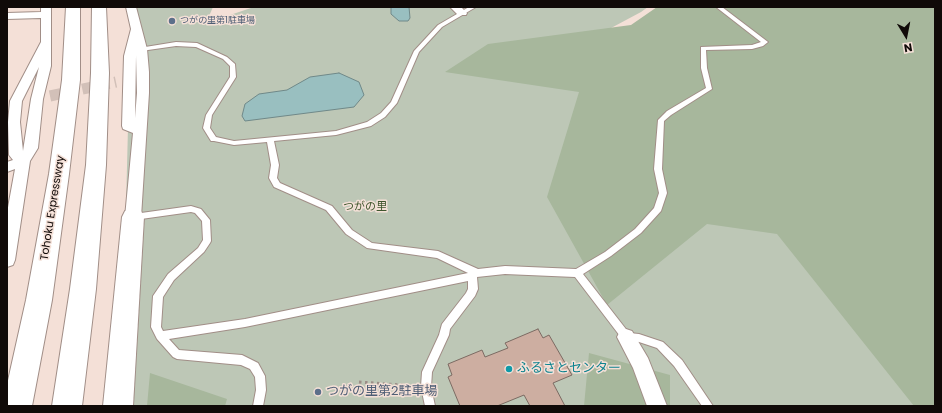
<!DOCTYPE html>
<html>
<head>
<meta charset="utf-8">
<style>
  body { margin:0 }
  #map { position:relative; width:942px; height:413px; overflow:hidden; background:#f4e0d7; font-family:Poppins,sans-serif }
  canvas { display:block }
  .frame { position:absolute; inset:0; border:8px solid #100a08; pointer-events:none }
  .north { position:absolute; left:886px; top:16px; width:40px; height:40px; -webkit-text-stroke:3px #f4e0d7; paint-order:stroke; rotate:170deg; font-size:11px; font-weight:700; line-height:16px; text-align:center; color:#100a08 }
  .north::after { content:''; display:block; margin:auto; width:14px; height:18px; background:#100a08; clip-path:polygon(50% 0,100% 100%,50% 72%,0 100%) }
</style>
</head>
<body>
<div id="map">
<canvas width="942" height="413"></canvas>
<div class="frame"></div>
<div class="north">N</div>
</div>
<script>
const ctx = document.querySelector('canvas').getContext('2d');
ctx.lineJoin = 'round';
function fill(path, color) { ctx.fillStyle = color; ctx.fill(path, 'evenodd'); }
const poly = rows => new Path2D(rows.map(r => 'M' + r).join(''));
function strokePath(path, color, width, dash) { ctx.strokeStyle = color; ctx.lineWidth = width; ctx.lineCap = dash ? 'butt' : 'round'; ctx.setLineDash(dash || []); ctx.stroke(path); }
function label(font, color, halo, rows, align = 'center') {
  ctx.font = font + ' Poppins,"Noto Sans JP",sans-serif'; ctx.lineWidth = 3; ctx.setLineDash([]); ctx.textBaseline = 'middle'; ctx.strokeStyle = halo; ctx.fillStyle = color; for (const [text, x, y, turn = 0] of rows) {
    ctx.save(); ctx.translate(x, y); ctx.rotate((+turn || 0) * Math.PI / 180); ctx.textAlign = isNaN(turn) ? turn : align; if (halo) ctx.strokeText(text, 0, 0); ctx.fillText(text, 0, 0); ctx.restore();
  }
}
fill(poly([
  [131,7,213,7,206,23,254,7,648,7,641,12,540,66,670,115,935,406,121,406]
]), '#bdc7b6');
fill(poly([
  [657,7,935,7,935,406,914,406,777,234,707,224,607,305,547,197,579,92,445,72,488,44,631,25],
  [589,353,670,375,670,406,584,406],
  [150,373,227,399,225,406,147,406]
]), '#a7b79c');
const water = poly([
  [391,7,409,7,410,18,408,21,399,21,391,14,391,7],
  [339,73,359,82,364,95,354,107,245,121,242,116,245,104,259,94,287,90,310,77,339,73]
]);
fill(water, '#99bfc0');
strokePath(water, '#708989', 1);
const building = poly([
  [538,329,543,338,549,335,572,375,553,383,565,406,530,406,524,395,497,406,460,406,448,377,452,375,448,364,482,350,485,357,508,348,505,343,538,329]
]);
fill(building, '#cdaea1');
strokePath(building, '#7c6b63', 1);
strokePath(poly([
  [50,96,116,82]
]), '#d2c0b8', 11, [11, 5.5]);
const lane = poly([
  [469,7,476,7,442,27,419,52,397,103,385,117,371,126,336,135,274,141,279,165,277,178,280,183,332,206,352,230,372,243,438,251,478,269,505,266,576,269,605,252,635,229,654,208,659,193,654,169,658,120,667,111,706,88,701,68,701,47,752,45,761,42,716,7,722,7,768,42,763,46,752,49,706,50,707,68,712,89,671,115,664,121,662,169,667,193,661,211,641,233,611,256,583,274,629,333,639,334,663,342,682,360,713,406,702,406,674,366,657,348,639,342,623,340,575,277,505,274,477,277,478,289,475,296,450,329,449,335,432,372,431,387,435,406,425,406,421,387,422,372,439,335,442,324,466,293,468,289,468,281,245,327,169,339,179,350,242,355,258,363,265,376,266,390,263,406,253,406,256,390,255,377,250,369,241,365,177,359,173,357,157,339,151,327,153,296,168,274,198,248,203,240,202,221,195,213,191,212,134,220,131,219,130,217,131,215,134,214,191,206,201,209,210,220,211,241,210,243,204,252,174,280,163,297,161,327,163,331,245,319,468,273,437,258,367,248,346,234,326,210,274,187,269,178,271,165,267,142,234,145,214,141,211,141,203,128,206,115,230,77,230,66,223,59,196,47,176,46,141,51,138,49,139,48,176,42,197,43,227,57,235,64,236,77,212,115,210,128,216,137,234,141,336,131,367,122,381,113,391,102,414,51,438,25,469,7]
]);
const street = poly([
  [41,7,51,7,51,66,43,99,38,148,30,161,15,260,13,265,7,267,7,213,15,169,7,172,7,162,13,160,9,155,8,122,10,101,41,42,41,18,7,19,7,13,41,12,41,7],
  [39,67,31,99,23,151,20,122,22,101,39,67],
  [126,7,136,7,147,49,149,72,149,93,141,217,138,221,133,223,128,221,125,217,133,133,123,129,122,126,124,56,131,29,126,7],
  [136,55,137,93,135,118,136,56,136,55],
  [450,7,461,7,467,13,466,15,458,15,450,7],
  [626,329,632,331,648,358,667,406,647,406,633,368,617,337,620,331,626,329]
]);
const secondary = poly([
  [133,208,141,211,144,217,133,406,103,406,122,217,125,211,133,208]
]);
const highway = poly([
  [66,7,80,7,80,80,69,174,52,300,32,406,7,406,7,385,26,300,49,174,62,80,66,7],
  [92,7,106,7,109,73,106,165,96,289,82,406,52,406,70,289,86,165,91,73,92,7]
]);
strokePath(lane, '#a18e87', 2);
strokePath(street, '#a18e87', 2);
strokePath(secondary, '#a18e87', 2);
strokePath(highway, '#a18e87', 2);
strokePath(poly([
  [359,382,414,386]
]), '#9c8d87', 3, [2.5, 3.5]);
fill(lane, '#fff');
fill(street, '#fff');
fill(secondary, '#fff');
fill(highway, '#fff');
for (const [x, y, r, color] of [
  [172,21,4,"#5c6f8a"],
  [509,369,4,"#0f9aa8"],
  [318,392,4,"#5c6f8a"]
]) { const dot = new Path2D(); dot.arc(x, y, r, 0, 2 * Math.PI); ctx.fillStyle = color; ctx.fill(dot); strokePath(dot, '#f4e0d7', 1.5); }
label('9px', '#4e5e75', '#f4e0d7', [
  ["つがの里第1駐車場",180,21]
], 'left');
label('11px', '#3f562d', '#f4e0d7', [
  ["つがの里",365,207]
]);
label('11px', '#100a08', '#f4e0d7', [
  ["Tohoku Expressway",53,208,-81]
]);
label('13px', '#0d838f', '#f4e0d7', [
  ["ふるさとセンター",517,369]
], 'left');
label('13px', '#4e5e75', '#f4e0d7', [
  ["つがの里第2駐車場",326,392]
], 'left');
</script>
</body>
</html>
